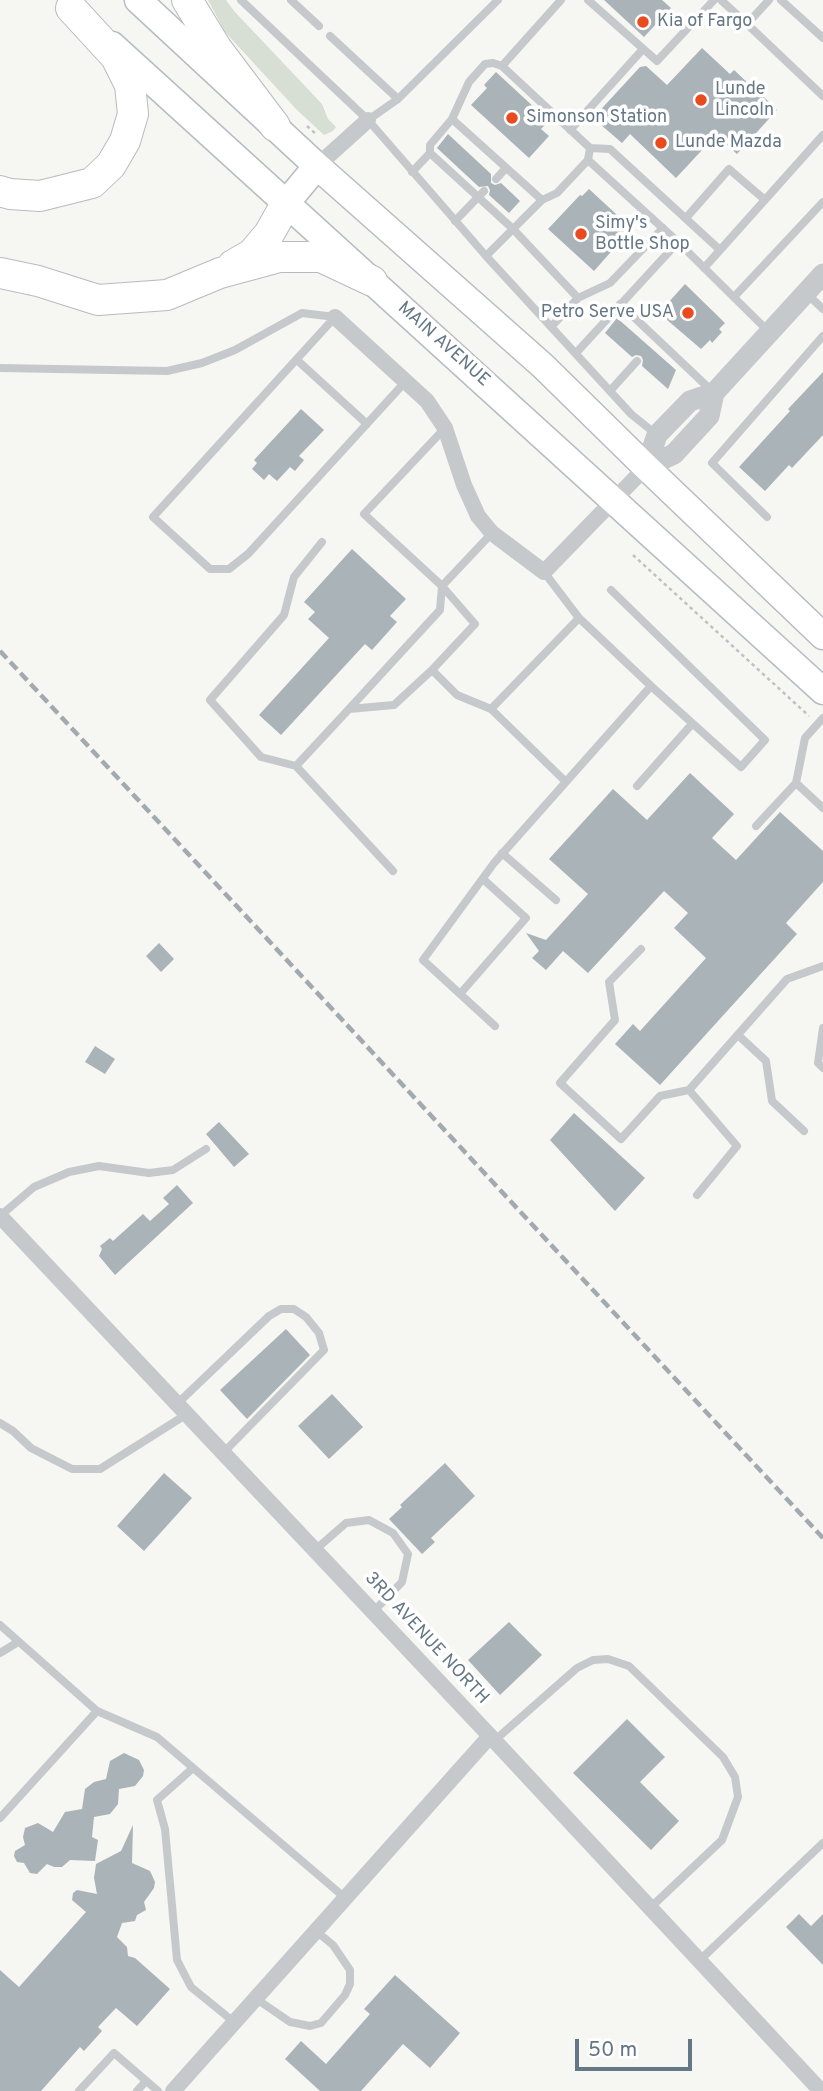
<!DOCTYPE html>
<html>
<head>
<meta charset="utf-8">
<style>
  body { margin:0 }
  #map { position:relative; width:823px; height:2091px; overflow:hidden; background:#f6f6f3; font-family:Overpass,sans-serif }
  canvas { display:block }
  .scale { position:absolute; left:575px; top:2039px; width:117px; height:32px; box-sizing:border-box; border:4px solid #647785; border-top:0; padding-left:9px; font-size:21px; line-height:24px; white-space:nowrap; color:#647785; -webkit-text-stroke:5px #fff; paint-order:stroke }
</style>
</head>
<body>
<div id="map">
<canvas width="823" height="2091"></canvas>
<div class="scale">50 m</div>
</div>
<script>
const ctx = document.querySelector('canvas').getContext('2d');
ctx.lineJoin = 'round';
function fill(path, color) { ctx.fillStyle = color; ctx.fill(path, 'evenodd'); }
const poly = rows => new Path2D(rows.map(r => 'M' + r).join(''));
function strokePath(path, color, width, dash) { ctx.strokeStyle = color; ctx.lineWidth = width; ctx.lineCap = dash ? 'butt' : 'round'; ctx.setLineDash(dash || []); ctx.stroke(path); }
function label(font, color, halo, rows, align = 'center') {
  ctx.font = font + ' Overpass,sans-serif'; ctx.lineWidth = 7; ctx.setLineDash([]); ctx.textBaseline = 'middle'; ctx.strokeStyle = halo; ctx.fillStyle = color; for (const [text, x, y, turn = 0] of rows) {
    ctx.save(); ctx.translate(x, y); ctx.rotate((+turn || 0) * Math.PI / 180); ctx.textAlign = isNaN(turn) ? turn : align; if (halo) ctx.strokeText(text, 0, 0); ctx.fillText(text, 0, 0); ctx.restore();
  }
}
fill(poly([
  [208,0,226,0,234,11,322,104,328,119,336,127,333,131,324,135,297,110,225,32]
]), '#d7ded3');
fill(poly([
  [604,0,662,0,671,8,644,37],
  [702,48,730,74,734,70,749,84,750,83,777,110,737,154,716,135,676,178,630,134,622,143,593,118,640,67,646,66,667,85],
  [496,72,549,121,541,129,549,136,529,158,471,105,487,88,484,85],
  [448,134,491,174,491,183,495,185,501,183,520,201,509,213,489,195,490,190,488,186,479,187,437,148],
  [589,189,629,226,622,233,625,236,594,271,548,229,580,195,582,196],
  [685,284,725,323,719,329,722,332,712,343,710,340,701,349,659,313],
  [617,318,676,370,668,389,642,366,643,360,641,356,636,355,632,357,605,333],
  [823,372,823,435,792,468,789,465,765,491,739,467,790,411,788,409],
  [301,409,324,430,299,456,304,460,295,471,290,467,277,481,269,474,264,480,252,469,257,463,254,460],
  [352,549,406,599,390,616,397,622,372,650,365,644,281,735,259,715,329,638,308,619,315,612,304,602],
  [690,773,734,814,712,838,736,860,780,812,823,851,823,882,786,923,797,934,660,1085,615,1044,633,1024,640,1031,706,958,674,928,688,913,664,891,588,973,563,951,546,970,532,958,539,951,526,933,546,940,588,894,549,859,613,789,647,820],
  [159,943,174,959,161,972,146,956],
  [95,1046,115,1059,105,1074,85,1062],
  [574,1113,645,1178,615,1211,550,1140],
  [219,1122,249,1154,234,1167,206,1134],
  [177,1185,193,1203,115,1275,99,1256,102,1249,100,1246,110,1238,113,1241,143,1214,150,1221,169,1204,163,1198],
  [286,1329,310,1355,247,1419,220,1390],
  [332,1394,363,1427,329,1459,298,1426],
  [445,1463,475,1496,431,1538,435,1542,422,1554,389,1519,402,1507,400,1505],
  [164,1473,192,1498,144,1551,117,1526],
  [509,1622,542,1655,500,1695,468,1660],
  [627,1719,665,1757,640,1782,679,1821,651,1850,573,1773],
  [124,1753,139,1760,144,1770,143,1776,135,1786,119,1789,118,1804,110,1814,94,1817,92,1837,98,1840,95,1861,70,1860,62,1867,54,1867,47,1864,37,1874,30,1873,24,1863,17,1862,14,1856,15,1851,25,1845,23,1837,25,1828,38,1823,53,1832,65,1812,82,1809,85,1789,94,1782,106,1779,110,1761],
  [133,1825,132,1863,150,1871,155,1882,154,1888,144,1902,146,1910,137,1915,135,1921,122,1923,117,1937,127,1947,128,1956,135,1958,170,1989,137,2026,116,2008,98,2027,102,2031,84,2051,80,2047,41,2091,0,2091,0,1970,19,1987,86,1912,72,1900,73,1893,77,1890,97,1894,94,1878,96,1864,121,1851],
  [799,1914,811,1926,823,1914,823,1965,786,1927],
  [395,1975,460,2033,430,2068,403,2044,361,2091,320,2091,285,2059,301,2041,326,2064,370,2014,364,2009]
]), '#aab3b8');
const primary = poly([
  [138,0,317,166,543,366,646,467,823,636],
  [112,45,823,691],
  [287,202,317,166]
]);
const motorway = poly([
  [187,0,217,49,275,126],
  [0,191,10,194,40,196,92,183,111,165,125,141,133,114,130,85,116,57,71,8],
  [233,265,252,254,269,234,287,202],
  [0,273,38,281,98,300,167,295,220,273,279,257,321,257,372,281]
]);
strokePath(primary, '#b8bcc0', 29);
strokePath(motorway, '#b8bbbe', 32);
strokePath(poly([
  [307,126,316,134],
  [633,555,809,716]
]), '#bfc1c3', 2.5, [3.5, 3.5]);
strokePath(poly([
  [241,0,368,120],
  [291,0,319,26],
  [498,0,398,99,368,120,486,256,631,414,657,435],
  [588,0,657,61,714,0],
  [721,0,747,24],
  [769,0,747,24,823,96],
  [781,0,823,38],
  [330,36,398,99],
  [502,66,561,0],
  [452,119,542,200],
  [570,130,643,49],
  [590,148,610,149,720,250],
  [430,153,513,229,578,298,551,327],
  [412,172,430,153,430,145,452,119,469,82,485,64,493,63,502,66,590,148,588,160],
  [496,179,505,169],
  [686,218,729,169,765,200],
  [455,221,484,191],
  [486,256,542,200,557,193,588,160,678,242,769,332],
  [704,268,823,135],
  [807,294,823,309],
  [734,297,823,202],
  [578,298,610,283,663,228],
  [620,304,712,391],
  [335,317,153,517,210,569,229,569,248,554,406,381],
  [576,353,678,242],
  [297,360,367,424],
  [0,368,167,371,202,363,235,350,302,313,335,317],
  [610,391,637,361],
  [445,428,364,514,442,586,492,533],
  [767,517,712,463,823,336],
  [322,542,294,577,284,615,210,700,261,757,296,766,393,871],
  [544,572,579,618,651,686,741,767,765,740,611,590],
  [442,586,475,624,432,670,457,695,491,709],
  [349,709,440,610,442,586],
  [823,718,805,738,796,783,823,808],
  [296,766,349,709,394,705,432,670],
  [565,781,491,709,579,618],
  [637,786,692,724],
  [756,826,796,783],
  [502,853,556,900],
  [641,949,609,982,615,1020,560,1083,621,1139,660,1096,689,1090,787,979,823,966],
  [460,994,526,918,483,879],
  [495,1026,423,960,494,863,651,686],
  [823,1028,818,1063,823,1068],
  [738,1035,766,1061,772,1101,804,1131],
  [689,1090,737,1146,697,1195],
  [0,1216,34,1187,69,1172,99,1166,149,1173,173,1170,206,1149],
  [177,1404,269,1316,281,1309,294,1309,306,1317,319,1333,324,1350,223,1453],
  [0,1423,13,1431,31,1448,72,1469,100,1469,187,1414],
  [315,1550,346,1523,369,1520,393,1533,408,1554,402,1582,373,1612],
  [0,1625,97,1711,157,1737,344,1897],
  [0,1653,18,1642],
  [494,1741,577,1668,593,1660,608,1659,629,1666,723,1757,735,1777,738,1797,722,1840,650,1908],
  [193,1768,157,1800,165,1829,177,1960,191,1987,234,2022],
  [0,1818,97,1711],
  [700,1960,823,1843],
  [255,1998,290,2022,310,2026,321,2023,345,1995,350,1984,350,1970,333,1945,316,1931],
  [79,2091,114,2053,158,2091],
  [137,2091,146,2081]
]), '#c6c9cc', 8);
strokePath(poly([
  [317,166,368,120],
  [335,317,427,401,445,428,464,485,478,516,492,533,544,572,646,467],
  [0,1216,490,1736,821,2091],
  [173,2091,490,1736]
]), '#c6c9cc', 16);
strokePath(poly([
  [646,467,657,435,690,401,714,393,823,274],
  [646,467,674,454,709,416,714,393]
]), '#c6c9cc', 21);
strokePath(primary, '#fff', 26);
strokePath(motorway, '#fff', 30);
strokePath(poly([
  [0,651,823,1538]
]), '#a3aaaf', 4.5, [10, 5]);
for (const [x, y, r, color] of [
  [643,22,7,"#ea4b1e"],
  [701,100,7,"#ea4b1e"],
  [512,118,7,"#ea4b1e"],
  [661,143,7,"#ea4b1e"],
  [581,234,7,"#ea4b1e"],
  [688,313,7,"#ea4b1e"]
]) { const dot = new Path2D(); dot.arc(x, y, r, 0, 2 * Math.PI); ctx.fillStyle = color; ctx.fill(dot); strokePath(dot, '#fff', 2.5); }
label('18px', '#647785', '#fff', [
  ["Kia of Fargo",657,22],
  ["Lunde",715,90],
  ["Lincoln",715,111],
  ["Simonson Station",526,118],
  ["Lunde Mazda",675,143],
  ["Simy's",595,224],
  ["Bottle Shop",595,245],
  ["Petro Serve USA",674,313,"right"]
], 'left');
label('18px', '#647785', '#fff', [
  ["MAIN AVENUE",443,345,42],
  ["3RD AVENUE NORTH",426,1639,47]
]);
</script>
</body>
</html>
